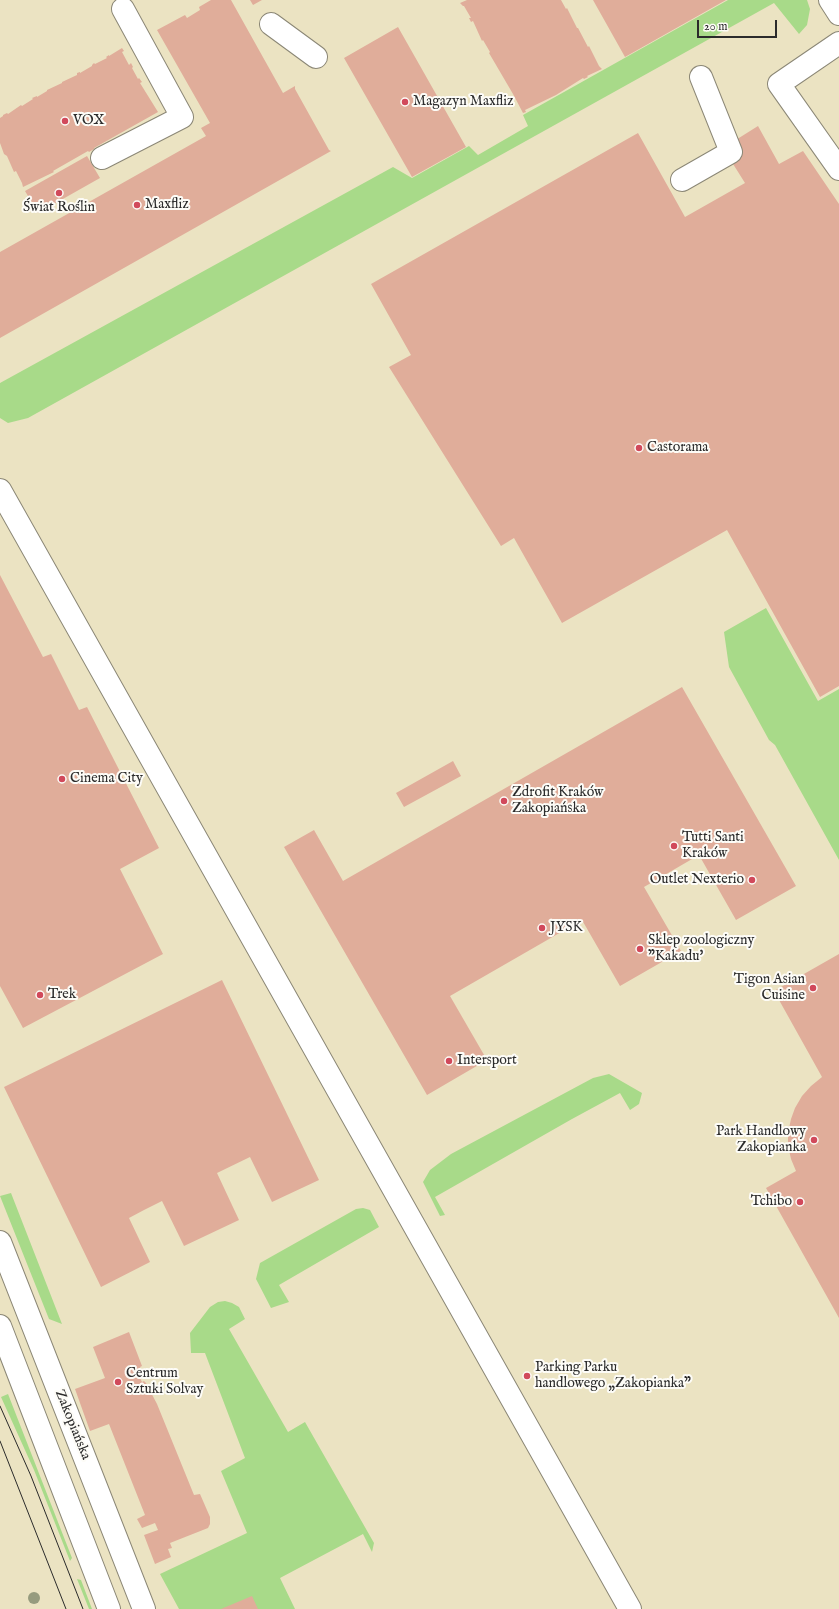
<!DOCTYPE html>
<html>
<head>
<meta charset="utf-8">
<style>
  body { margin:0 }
  #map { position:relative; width:839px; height:1609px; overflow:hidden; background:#ebe3c2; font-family:"IM FELL English",serif }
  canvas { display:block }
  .scale { position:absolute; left:697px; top:20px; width:80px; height:18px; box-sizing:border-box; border:2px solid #2b2b2b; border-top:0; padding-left:5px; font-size:12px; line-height:14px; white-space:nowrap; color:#2b2b2b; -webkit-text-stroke:3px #fdfcf7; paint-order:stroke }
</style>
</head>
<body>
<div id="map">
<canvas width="839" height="1609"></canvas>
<div class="scale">20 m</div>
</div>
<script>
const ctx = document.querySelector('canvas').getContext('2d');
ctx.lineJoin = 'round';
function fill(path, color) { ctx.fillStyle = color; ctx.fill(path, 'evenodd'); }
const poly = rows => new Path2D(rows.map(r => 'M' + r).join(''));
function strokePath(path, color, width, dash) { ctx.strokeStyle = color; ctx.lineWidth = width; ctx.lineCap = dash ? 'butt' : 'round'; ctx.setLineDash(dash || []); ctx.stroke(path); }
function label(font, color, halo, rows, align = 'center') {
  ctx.font = font + ' "IM FELL English",serif'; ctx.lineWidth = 4; ctx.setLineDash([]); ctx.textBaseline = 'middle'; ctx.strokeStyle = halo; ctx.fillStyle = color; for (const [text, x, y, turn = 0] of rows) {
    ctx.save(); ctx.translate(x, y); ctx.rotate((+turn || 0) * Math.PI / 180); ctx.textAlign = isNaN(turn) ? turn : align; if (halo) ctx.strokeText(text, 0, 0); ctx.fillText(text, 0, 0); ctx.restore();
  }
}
fill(poly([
  [728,0,807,0,810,9,807,25,799,34,774,3,28,418,8,423,0,418,0,383,393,167,412,178,469,146,478,155,528,126,523,115],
  [766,608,818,701,839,689,839,860,775,745,769,740,729,667,724,632],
  [609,1074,642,1093,639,1104,630,1110,620,1093,572,1119,435,1197,445,1215,440,1216,423,1182,430,1170,451,1154,593,1078],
  [11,1193,62,1324,49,1319,0,1196],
  [363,1208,370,1210,379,1227,279,1285,289,1302,271,1308,256,1279,260,1263,356,1209],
  [225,1301,232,1303,239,1307,245,1319,229,1329,288,1432,305,1422,374,1543,372,1552,363,1534,280,1578,295,1609,179,1609,160,1574,247,1533,221,1471,245,1458,205,1353,191,1353,190,1333,210,1307,218,1302],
  [8,1394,72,1558,70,1561,34,1470,1,1397],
  [77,1579,81,1580,92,1609,89,1609]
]), '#a8da89');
fill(poly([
  [211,0,231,0,283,93,295,86,295,89,329,150,331,151,0,338,0,252,206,136,201,128,210,123,157,30,185,15,187,18,200,10,199,7],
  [250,0,262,0,253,5],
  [467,0,561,0,566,9,567,8,577,28,578,28,588,47,589,46,599,66,602,69,587,76,588,77,584,79,583,78,556,95,525,110,526,112,523,113,513,94,489,53,490,52,483,40,482,41,473,21,471,22,469,18,471,18,464,6,463,6,460,3],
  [593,0,726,0,625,57],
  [398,27,466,147,412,177,344,58],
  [122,48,124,51,122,52,129,65,131,63,133,67,132,68,138,79,139,78,142,82,140,83,158,112,94,148,94,149,89,152,88,151,53,171,54,172,23,187,22,183,16,171,14,172,7,156,4,154,0,143,0,118,3,116,3,115,7,113,8,114,21,105,22,106,33,99,32,98,37,96,37,97,47,91,47,90,62,83,62,82,77,75,77,73,80,72,80,73,92,66,92,65,94,63,95,64,107,58,106,57,109,55,109,56],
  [758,126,779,164,803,151,839,204,839,686,820,697,727,530,562,623,514,538,501,546,389,367,411,355,371,284,638,133,685,217,745,183,723,148],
  [87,156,100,178,38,213,25,191],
  [0,575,43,657,51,654,79,710,87,707,159,848,120,869,163,954,23,1028,0,986],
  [682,687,796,886,736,920,699,855,644,887,681,951,620,986,582,920,450,996,487,1060,427,1095,284,847,314,830,343,881],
  [453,761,461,776,404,807,396,793],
  [839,954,839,1318,766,1188,796,1171,791,1159,788,1146,788,1133,791,1119,795,1108,802,1096,811,1086,822,1077,774,991],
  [222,980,319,1180,272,1202,250,1157,217,1173,239,1220,184,1246,162,1201,144,1210,129,1218,150,1262,101,1287,4,1087],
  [129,1332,142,1366,140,1367,143,1375,139,1376,142,1382,144,1381,146,1383,157,1404,194,1495,200,1494,210,1517,210,1524,208,1528,170,1543,172,1548,168,1549,171,1557,155,1564,144,1535,158,1530,155,1523,142,1528,137,1519,145,1515,109,1424,90,1431,75,1389,105,1378,93,1347],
  [252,1596,258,1609,221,1609]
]), '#e0ad9a');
const minor = poly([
  [830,0,839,14],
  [271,24,316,57],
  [839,43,779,84,839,169],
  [102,158,182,117,123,9],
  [682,180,731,152,701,77],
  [0,490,630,1609]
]);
const major = poly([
  [0,1242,144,1609],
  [0,1326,109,1609]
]);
strokePath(minor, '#8b8776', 24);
strokePath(major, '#8b8776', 24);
strokePath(minor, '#fff', 22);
strokePath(major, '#fff', 22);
strokePath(poly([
  [0,1406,31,1476,83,1609],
  [0,1441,66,1609]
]), '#2b2b2b', 1);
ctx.fillStyle = '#969b7e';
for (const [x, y] of [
  [34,1598]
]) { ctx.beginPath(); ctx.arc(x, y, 6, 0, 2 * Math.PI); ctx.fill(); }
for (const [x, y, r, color] of [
  [405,102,4,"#d1495b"],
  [65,121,4,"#d1495b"],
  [59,193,4,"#d1495b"],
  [137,205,4,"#d1495b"],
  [639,448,4,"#d1495b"],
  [62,779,4,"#d1495b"],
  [504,801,4,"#d1495b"],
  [674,846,4,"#d1495b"],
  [752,880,4,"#d1495b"],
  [542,928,4,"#d1495b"],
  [640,949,4,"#d1495b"],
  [813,988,4,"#d1495b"],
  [40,995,4,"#d1495b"],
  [449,1061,4,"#d1495b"],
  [814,1140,4,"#d1495b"],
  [800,1202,4,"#d1495b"],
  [527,1376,4,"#d1495b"],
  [118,1382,4,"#d1495b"]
]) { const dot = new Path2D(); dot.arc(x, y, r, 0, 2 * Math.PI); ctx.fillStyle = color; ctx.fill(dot); strokePath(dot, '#fdfcf7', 1.5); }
label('14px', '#2b2b2b', '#fdfcf7', [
  ["Magazyn Maxfliz",413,102],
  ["VOX",73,121],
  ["Maxfliz",145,205],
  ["Świat Roślin",59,208,"center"],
  ["Castorama",647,448],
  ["Cinema City",70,779],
  ["Zdrofit Kraków",512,793],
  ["Zakopiańska",512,809],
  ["Tutti Santi",682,838],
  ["Kraków",682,854],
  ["Outlet Nexterio",744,880,"right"],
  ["JYSK",550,928],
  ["Sklep zoologiczny",648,941],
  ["\"Kakadu'",648,957],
  ["Tigon Asian",805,980,"right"],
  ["Cuisine",805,996,"right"],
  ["Trek",48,995],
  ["Intersport",457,1061],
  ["Park Handlowy",806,1132,"right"],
  ["Zakopianka",806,1148,"right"],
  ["Tchibo",792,1202,"right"],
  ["Parking Parku",535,1368],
  ["handlowego „Zakopianka”",535,1384],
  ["Centrum",126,1374],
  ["Sztuki Solvay",126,1390]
], 'left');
label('14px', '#2b2b2b', '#fdfcf7', [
  ["Zakopiańska",72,1425,68]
]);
</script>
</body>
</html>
